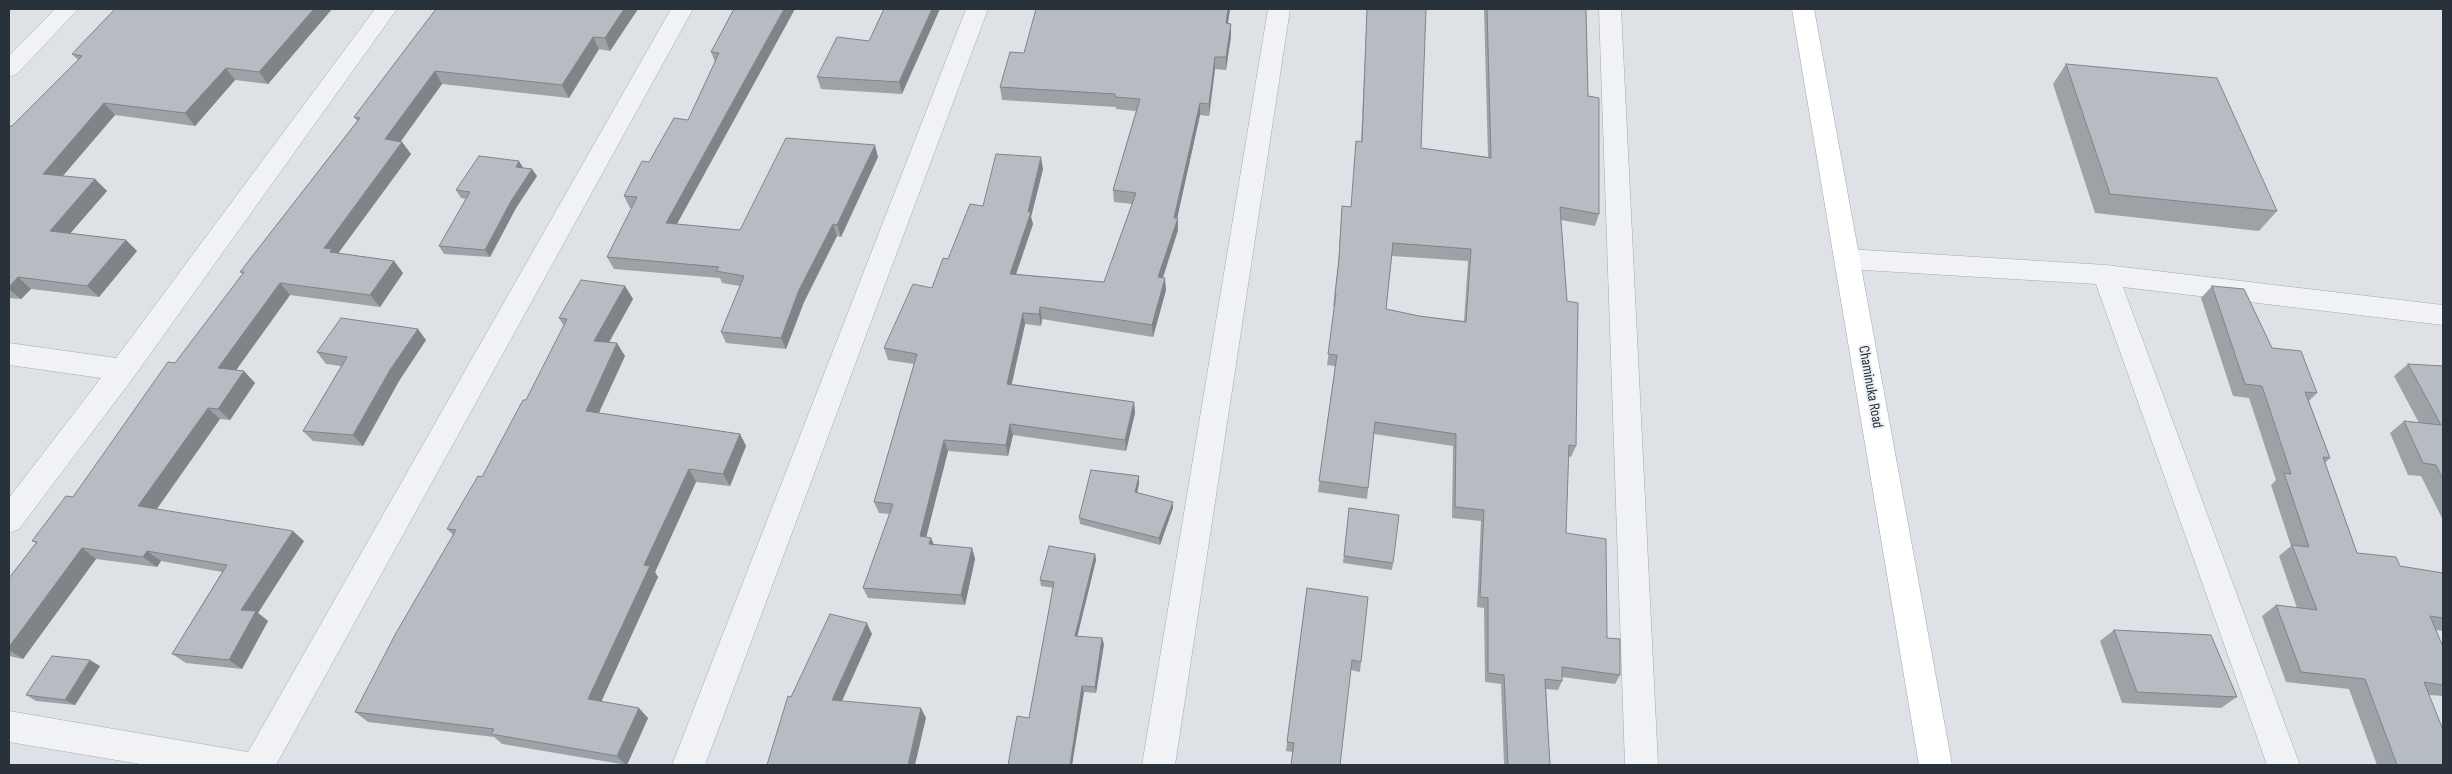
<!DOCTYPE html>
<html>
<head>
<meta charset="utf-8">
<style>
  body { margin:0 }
  #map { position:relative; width:2452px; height:774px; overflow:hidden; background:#dee2e6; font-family:"Sofia Sans Condensed",sans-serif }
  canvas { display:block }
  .frame { position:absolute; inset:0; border:10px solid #29313b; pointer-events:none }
</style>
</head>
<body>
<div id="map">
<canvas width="2452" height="774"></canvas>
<div class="frame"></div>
</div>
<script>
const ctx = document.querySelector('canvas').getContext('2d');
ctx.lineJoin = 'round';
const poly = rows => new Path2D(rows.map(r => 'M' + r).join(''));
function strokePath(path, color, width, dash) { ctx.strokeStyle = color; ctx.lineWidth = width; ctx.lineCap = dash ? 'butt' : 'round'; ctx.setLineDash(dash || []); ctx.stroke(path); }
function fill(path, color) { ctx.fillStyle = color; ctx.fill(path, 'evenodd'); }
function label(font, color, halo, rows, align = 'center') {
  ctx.font = font + ' "Sofia Sans Condensed",sans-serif'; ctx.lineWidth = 4; ctx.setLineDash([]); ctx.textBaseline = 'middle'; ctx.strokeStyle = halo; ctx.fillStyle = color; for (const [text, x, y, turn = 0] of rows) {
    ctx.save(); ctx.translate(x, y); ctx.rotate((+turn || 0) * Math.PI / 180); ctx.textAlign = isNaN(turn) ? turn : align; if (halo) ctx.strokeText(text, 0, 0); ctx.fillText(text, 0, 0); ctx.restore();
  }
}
const minor = poly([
  [55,9,78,9,17,74,9,77,9,56,55,9],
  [375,9,397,9,133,378,19,529,9,533,9,498,101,378,9,365,9,343,116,358,375,9],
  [671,9,693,9,276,765,146,765,9,742,9,711,248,752,671,9],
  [966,9,988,9,705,765,672,765,966,9],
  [1268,9,1290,9,1175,765,1142,765,1268,9],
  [1599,9,1621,9,1658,765,1625,765,1599,9],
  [1847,249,2106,265,2443,305,2443,325,2123,287,2300,765,2267,765,2096,284,1847,269,1838,266,1834,259,1838,252,1847,249]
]);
const major = poly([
  [1792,9,1814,9,1952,765,1919,765,1792,9]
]);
strokePath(minor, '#a4a9af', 1);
strokePath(major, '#9fa7b0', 1);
fill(minor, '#f0f2f5');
fill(major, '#fff');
fill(poly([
  [115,9,332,9,268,84,235,80,195,126,115,115,63,176,95,179,107,191,70,233,126,240,137,251,99,297,31,289,21,299,9,298,9,126,12,126,78,60,72,54],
  [436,9,638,9,610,51,599,49,569,98,442,84,401,141,402,142,411,154,338,253,394,261,403,273,380,307,290,295,236,370,255,383,230,420,220,419,157,509,304,541,258,613,268,621,242,669,186,663,172,654,222,572,161,561,157,567,96,559,23,659,9,656,9,578,36,543,32,541,73,497,243,274,240,272,357,121,354,117],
  [734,9,677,224,740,230,878,157,841,237,837,236,804,302,786,349,726,343,721,332,740,286,722,283,720,278,614,269,607,257,632,208,630,208,624,196,649,162,688,120,715,62,711,52],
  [884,9,902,94,821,89,817,77,869,41],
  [1036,9,1230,9,1228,24,1231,24,1231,36,1226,70,1215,69,1209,116,1200,115,1177,218,1178,230,1163,278,1166,290,1153,337,1042,319,1041,326,1025,324,1012,384,1134,402,1135,413,1126,451,1013,435,1008,456,948,451,926,537,931,538,934,545,972,548,975,559,965,605,868,598,863,588,890,514,879,513,874,502,914,364,888,360,884,348,932,288,948,259,983,206,1043,169,1031,217,1033,224,1016,274,1104,282,1132,204,1114,202,1113,190,1136,111,1116,109,1116,107,1002,100,1000,87,1024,53],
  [1367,9,1421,148,1488,157,1484,9,1586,9,1588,96,1599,214,1595,226,1561,220,1576,446,1571,457,1568,456,1566,533,1607,638,1620,675,1615,684,1562,677,1562,681,1558,690,1546,689,1550,765,1504,765,1501,684,1485,682,1484,608,1477,607,1481,521,1452,518,1453,446,1374,434,1367,499,1318,492,1335,366,1327,365,1335,306,1333,306,1338,266,1342,206,1351,207,1361,142],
  [1392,256,1468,261,1464,321,1419,316,1386,309],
  [2066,64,2277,211,2259,231,2095,213,2053,84],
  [523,168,537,176,516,208,490,257,444,254,439,246,466,199,461,198,456,190],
  [625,286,633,299,609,343,625,356,599,413,740,434,746,446,730,486,696,482,655,572,658,577,601,701,648,718,627,765,502,744,494,737,368,722,355,712,453,535,447,529,482,477,526,400,564,326,559,318],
  [2212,286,2317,393,2309,401,2330,458,2325,463,2357,553,2400,566,2443,573,2443,631,2436,630,2443,685,2443,696,2429,695,2443,765,2377,765,2349,689,2286,682,2262,616,2276,605,2297,608,2279,556,2291,546,2271,485,2276,480,2249,398,2233,396,2201,298],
  [426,340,399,381,363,446,313,441,303,431,341,366,326,364,317,352],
  [2408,364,2443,366,2443,520,2421,476,2408,475,2390,433,2404,421,2419,423,2394,376],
  [1139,483,1137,493,1173,502,1173,508,1160,545,1080,524,1079,518],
  [1349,508,1393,563,1392,570,1343,563],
  [1095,554,1096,560,1077,636,1104,644,1096,693,1084,692,1072,765,1008,765,1029,718,1053,588,1041,586,1040,580],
  [1307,588,1361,662,1360,672,1351,670,1293,752,1286,751],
  [2114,630,2237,697,2221,708,2122,703,2100,641],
  [100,666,75,705,36,701,26,695]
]), '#9da2a7');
fill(poly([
  [314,9,332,9,268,84,259,72],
  [624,9,638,9,610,51,605,38],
  [784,9,795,9,671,235,666,223],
  [932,9,940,9,902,94,899,82],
  [1228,9,1230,9,1226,36,1226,23],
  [1231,24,1231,36,1226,70,1226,57],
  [593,37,599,49,569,98,562,85],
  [1215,57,1215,69,1209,116,1209,104],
  [226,68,235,80,195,126,185,113],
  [435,71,442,84,393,152,385,139],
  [104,103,115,115,54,186,43,174],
  [1200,103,1200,115,1177,219,1178,218,1178,230,1159,289,1158,277,1174,218],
  [402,142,411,154,337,255,324,248],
  [875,145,878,157,841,237,837,225],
  [1041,157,1043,169,1031,217,1033,224,1012,286,1010,274,1028,212],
  [519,161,524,169,516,167],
  [532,169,537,176,516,208,490,257,485,250,511,201],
  [95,179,107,191,62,243,50,231],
  [833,224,837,236,804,302,786,349,781,338,799,290],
  [126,240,137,251,99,297,87,286],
  [394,261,403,273,380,307,370,295],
  [18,277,31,289,21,299,9,289,9,287],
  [1165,278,1166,290,1153,337,1152,325],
  [280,283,290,295,229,380,218,368],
  [625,286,633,299,602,354,594,341],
  [1040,307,1042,319,1041,326,1039,314],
  [1023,313,1025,324,1009,395,1007,384],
  [418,329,426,340,399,381,363,446,353,435,390,370],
  [617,343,625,356,594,423,586,411],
  [244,371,255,383,230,420,218,409],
  [1134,402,1135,413,1126,451,1125,440],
  [208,408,220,419,151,517,138,506],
  [1010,424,1013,435,1008,456,1006,445],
  [740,434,746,446,730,486,723,474],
  [944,440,948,451,924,546,920,536],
  [689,469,696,482,655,572,658,577,598,709,588,699,644,565],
  [1139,476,1139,483,1136,499,1135,492],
  [1173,502,1173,508,1160,545,1159,538],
  [293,531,304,541,258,613,268,621,242,669,229,660,241,610],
  [931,538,935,548,929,544],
  [82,548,96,559,23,659,9,650,9,647],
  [972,548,975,559,965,605,961,595],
  [147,551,161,561,157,567,143,557],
  [1095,554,1096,560,1076,642,1075,636],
  [867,623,872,634,838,710,832,700],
  [1102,638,1104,644,1096,693,1095,687],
  [90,660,100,666,75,705,65,700],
  [1082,686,1084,692,1072,765,1070,765],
  [639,708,648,718,627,765,626,765,617,756],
  [921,708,926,718,915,765,908,765]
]), '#7f8488');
const building = poly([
  [115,9,314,9,259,72,226,68,185,113,104,103,43,174,95,179,50,231,126,240,87,286,18,277,9,287,9,126,12,126,82,56,72,54,115,9],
  [436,9,624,9,605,38,593,37,562,85,435,71,385,139,402,142,324,248,332,249,330,252,394,261,370,295,280,283,218,368,244,371,218,409,208,408,138,506,293,531,241,610,256,611,229,660,172,654,227,565,147,551,143,557,82,548,9,647,9,578,37,542,32,541,66,496,73,497,168,362,175,363,244,272,240,272,360,118,354,117,436,9],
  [734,9,784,9,666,223,740,230,786,138,875,145,837,225,833,224,799,290,781,338,721,332,744,276,716,271,719,267,607,257,637,197,624,196,642,161,649,162,674,118,688,120,719,53,711,52,734,9],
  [884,9,932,9,899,82,817,77,837,37,869,41,884,9],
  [1036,9,1228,9,1226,23,1231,24,1226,57,1215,57,1209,104,1200,103,1174,218,1178,218,1158,277,1165,278,1152,325,1040,307,1039,314,1023,313,1007,384,1134,402,1125,440,1010,424,1006,445,944,440,920,536,931,538,929,544,972,548,961,595,863,588,893,504,874,502,917,354,884,348,913,284,932,288,943,258,948,259,970,204,983,206,996,154,1041,157,1028,212,1031,212,1010,274,1104,282,1136,193,1113,190,1140,99,1115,97,1115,94,1000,87,1010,52,1024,53,1036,9],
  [1367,9,1426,9,1421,148,1491,158,1487,9,1586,9,1588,96,1599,98,1599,214,1560,207,1567,301,1578,303,1576,446,1569,445,1566,533,1606,539,1607,638,1620,639,1620,675,1562,667,1562,681,1545,679,1550,765,1508,765,1504,675,1488,673,1488,598,1480,597,1484,510,1455,507,1456,434,1375,422,1368,488,1319,481,1337,355,1328,354,1336,294,1335,294,1339,259,1342,206,1351,207,1356,141,1362,142,1367,9],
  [1393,243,1471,249,1466,322,1419,316,1386,309,1393,243],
  [2066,64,2217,78,2277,211,2110,194,2066,64],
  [479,156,519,161,516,167,532,169,511,201,485,250,439,246,470,192,456,190,479,156],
  [581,280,625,286,594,341,617,343,586,411,740,434,723,474,689,469,644,565,650,566,588,699,639,708,617,756,491,734,494,729,355,712,396,633,456,530,447,529,478,476,482,477,523,400,526,400,567,319,559,318,581,280],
  [2212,286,2244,289,2272,348,2301,351,2317,393,2305,392,2330,458,2323,457,2357,553,2396,557,2400,566,2443,573,2443,618,2430,616,2443,647,2443,685,2424,682,2443,730,2443,765,2397,765,2365,679,2301,672,2276,605,2317,610,2292,545,2309,547,2284,473,2291,474,2262,386,2245,384,2212,286],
  [341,318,418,329,390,370,353,435,303,431,347,357,317,352,341,318],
  [2408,364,2443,366,2443,479,2436,465,2423,463,2404,421,2441,425,2408,364],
  [1091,470,1139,476,1135,492,1173,502,1159,538,1079,518,1091,470],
  [1349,508,1399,515,1393,563,1344,556,1349,508],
  [1049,546,1095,554,1075,636,1102,638,1095,687,1082,686,1070,765,1008,765,1017,716,1029,718,1054,582,1040,580,1049,546],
  [1307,588,1368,597,1361,662,1352,660,1340,765,1291,765,1294,743,1287,742,1307,588],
  [830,614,867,623,832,700,921,708,908,765,767,765,788,696,791,697,830,614],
  [2114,630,2211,635,2237,697,2137,692,2114,630],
  [52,656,90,660,65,700,26,695,52,656]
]);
fill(building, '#b6bcc2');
strokePath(building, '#7f8488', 1);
label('15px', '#29313b', '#edf1f4', [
  ["Chaminuka Road",1870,387,80]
]);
</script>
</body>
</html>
